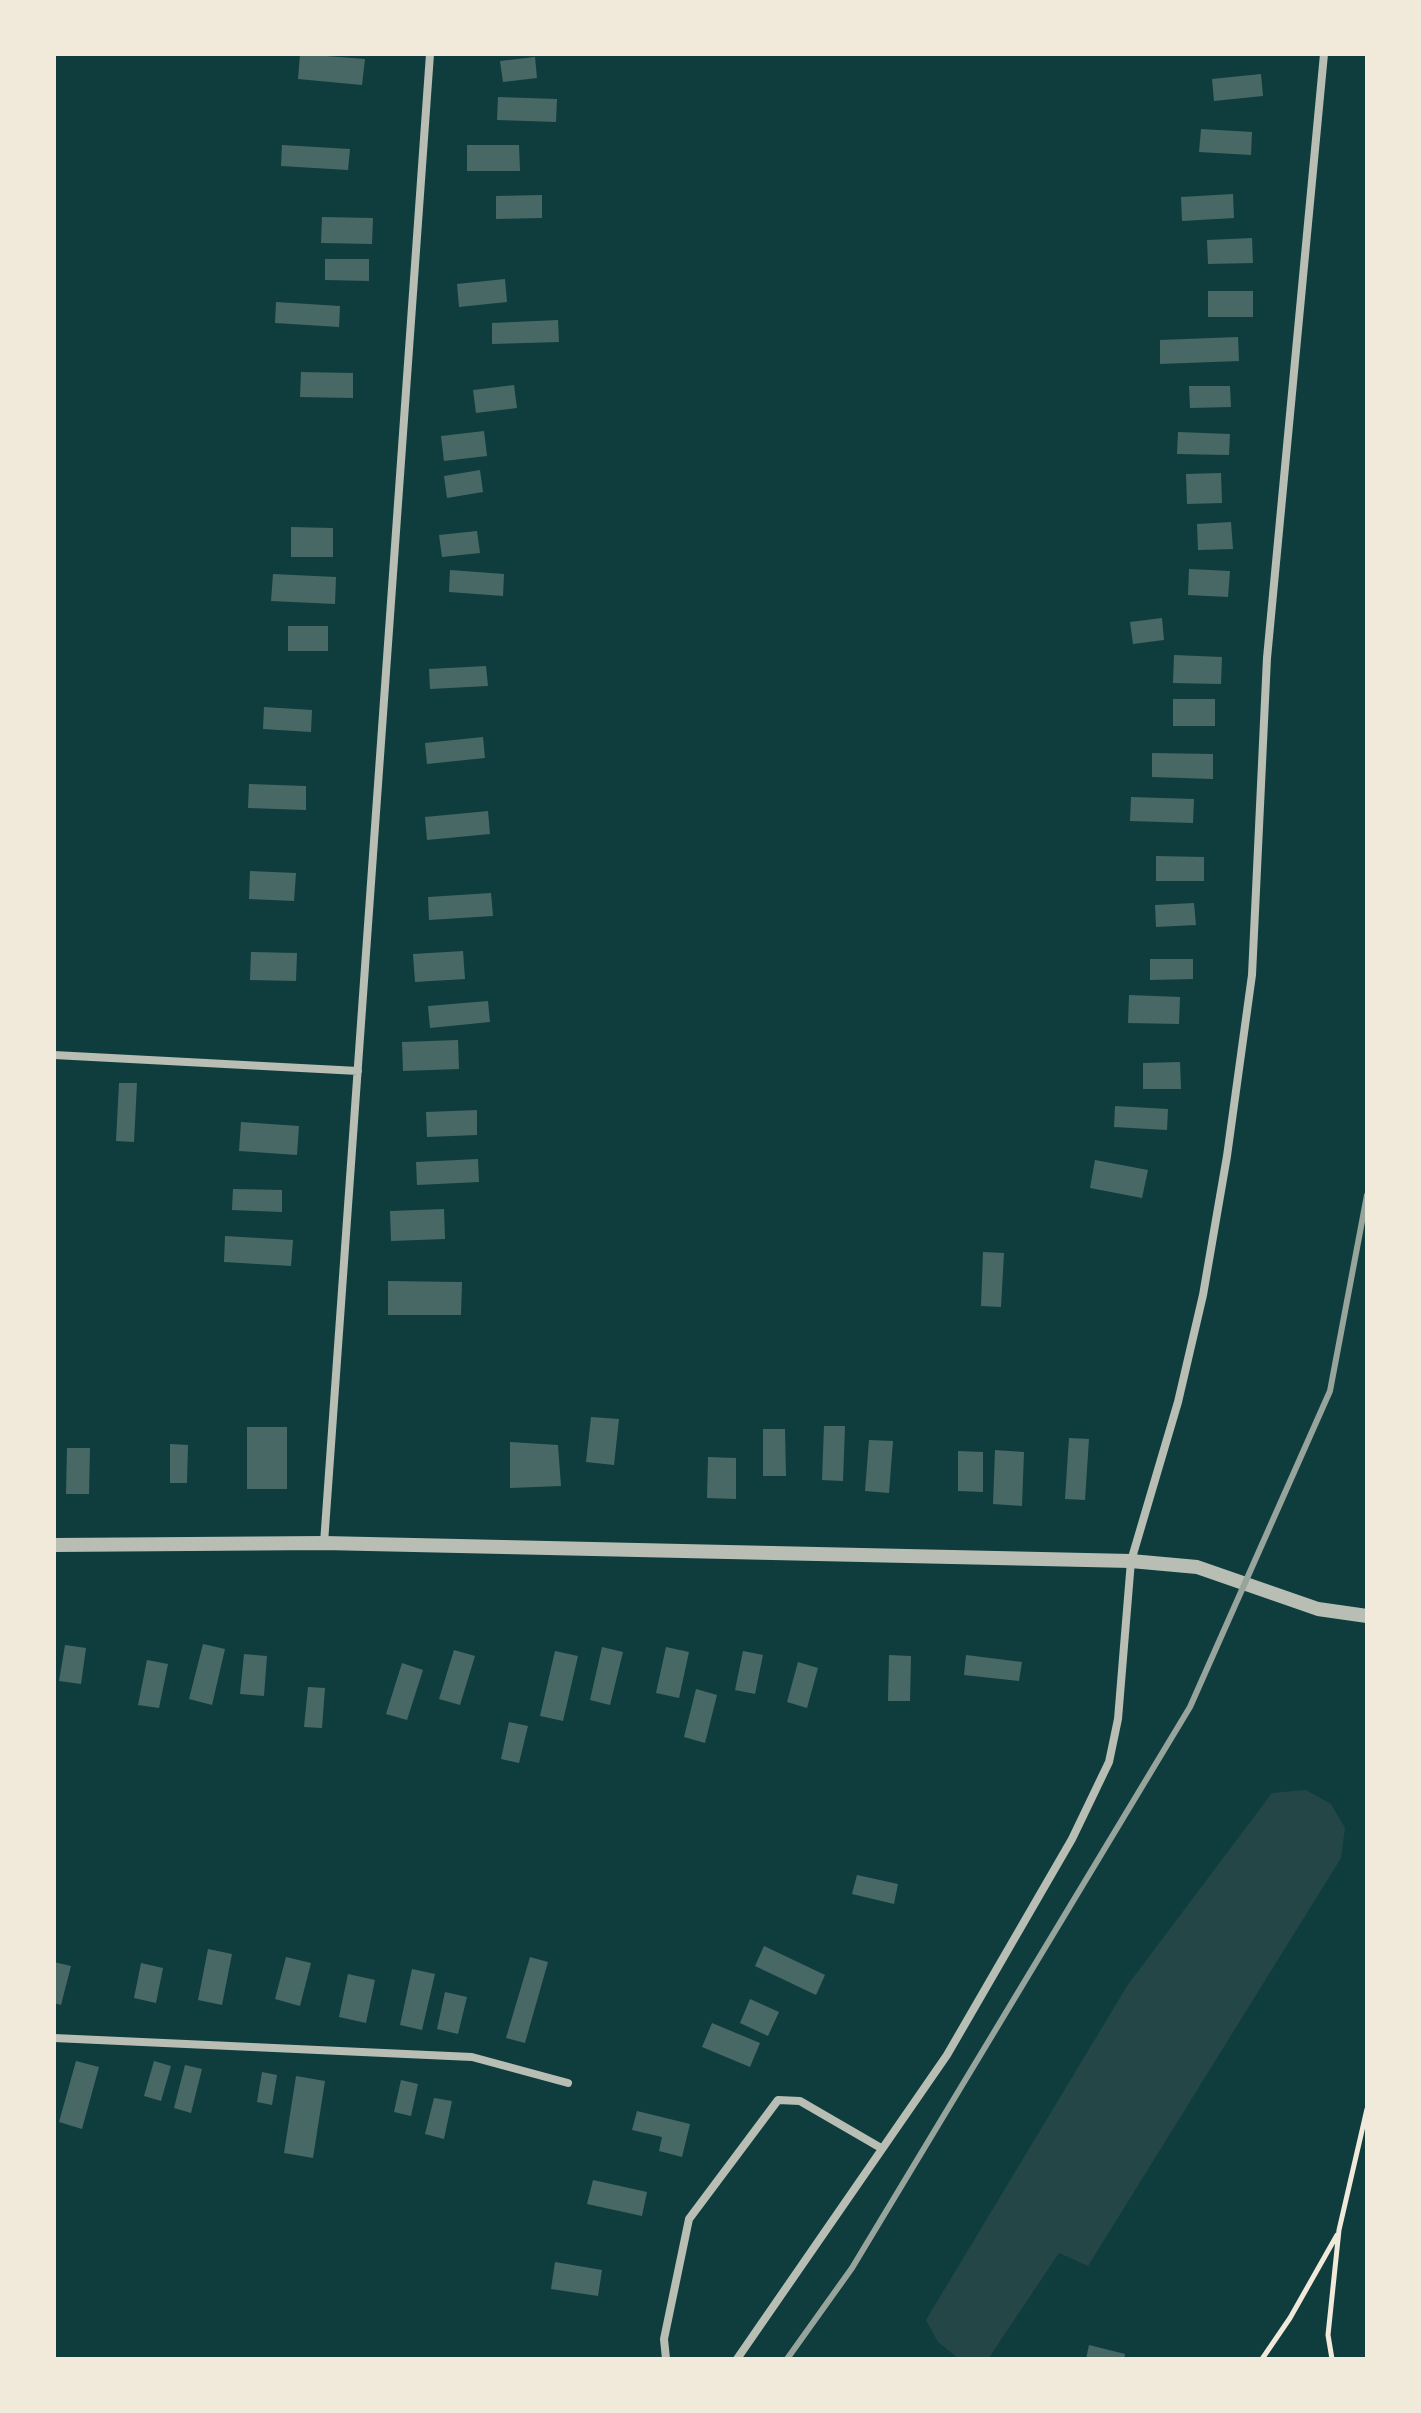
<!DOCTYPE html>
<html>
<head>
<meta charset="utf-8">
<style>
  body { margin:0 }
  #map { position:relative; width:1421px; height:2413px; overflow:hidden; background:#0f3d3e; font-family:"Noto Serif",serif }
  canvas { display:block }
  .frame { position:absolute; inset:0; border:56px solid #f1e9da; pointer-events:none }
</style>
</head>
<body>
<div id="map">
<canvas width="1421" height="2413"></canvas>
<div class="frame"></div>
</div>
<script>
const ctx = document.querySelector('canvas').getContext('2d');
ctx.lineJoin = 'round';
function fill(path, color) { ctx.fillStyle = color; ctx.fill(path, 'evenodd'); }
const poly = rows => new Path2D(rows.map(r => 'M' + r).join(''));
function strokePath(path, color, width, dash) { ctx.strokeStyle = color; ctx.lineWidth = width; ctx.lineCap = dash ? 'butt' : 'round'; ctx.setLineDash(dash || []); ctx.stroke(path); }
fill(poly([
  [1306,1790,1331,1804,1345,1828,1341,1858,1088,2266,1059,2253,988,2359,959,2359,938,2342,926,2320,1127,1986,1272,1793]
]), '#244646');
fill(poly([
  [300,54,365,59,362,85,298,79],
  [535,57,537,78,503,82,500,61],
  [1261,74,1263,96,1214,101,1212,79],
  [498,97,557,99,556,122,497,120],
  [1201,129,1252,132,1251,155,1199,152],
  [282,145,350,149,348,170,281,166],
  [467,145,519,145,520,171,467,171],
  [1233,194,1234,218,1182,221,1181,197],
  [542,195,542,218,496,219,496,196],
  [322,217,373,218,372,244,321,243],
  [1252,238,1253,263,1208,264,1207,240],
  [325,259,369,259,369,281,325,280],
  [505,279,507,302,459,307,457,284],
  [1208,291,1253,291,1253,317,1208,317],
  [276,302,340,306,339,327,275,323],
  [558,320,559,342,492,344,492,323],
  [1238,337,1239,361,1160,364,1160,340],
  [301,372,353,373,353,398,300,397],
  [514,385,517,408,476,413,473,390],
  [1189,386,1230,386,1231,407,1190,408],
  [484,431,487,456,444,461,441,436],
  [1178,432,1230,434,1229,455,1177,454],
  [480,470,483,492,447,498,444,476],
  [1221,473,1222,503,1187,504,1186,474],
  [1231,522,1233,549,1198,550,1197,524],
  [291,527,333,528,333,557,291,557],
  [477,531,480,553,442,557,439,535],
  [1189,569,1230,571,1228,597,1188,595],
  [450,570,504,574,503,596,449,592],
  [273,574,336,577,335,604,271,601],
  [1162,618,1164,640,1133,644,1130,622],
  [288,626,328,626,328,651,288,651],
  [1174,655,1222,657,1221,684,1173,683],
  [486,666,488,686,430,689,429,669],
  [1173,699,1215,699,1215,726,1173,726],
  [264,707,312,710,311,732,263,729],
  [483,737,485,758,427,764,425,743],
  [1152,753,1213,754,1213,779,1152,777],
  [249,784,306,786,306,810,248,808],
  [1131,797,1194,799,1193,823,1130,821],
  [488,811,490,834,427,840,425,817],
  [1156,856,1204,857,1204,881,1156,881],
  [250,871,296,873,294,901,249,899],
  [491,893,493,916,429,920,428,897],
  [1194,903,1196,925,1156,927,1155,905],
  [463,951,465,979,415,982,413,954],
  [251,952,297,953,296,981,250,980],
  [1150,959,1193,959,1193,979,1150,980],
  [1129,995,1180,997,1179,1024,1128,1023],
  [488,1001,490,1022,430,1028,428,1006],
  [458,1040,459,1069,403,1071,402,1042],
  [1180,1062,1181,1089,1143,1089,1143,1063],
  [119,1083,137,1083,134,1142,116,1141],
  [1115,1106,1168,1109,1167,1130,1114,1127],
  [477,1110,477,1135,427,1137,426,1112],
  [241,1122,299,1126,297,1155,239,1151],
  [478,1159,479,1182,417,1185,416,1162],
  [1095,1160,1148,1170,1142,1198,1090,1188],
  [233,1189,282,1190,282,1212,232,1210],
  [444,1209,445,1239,391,1241,390,1211],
  [225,1236,293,1240,291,1266,224,1262],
  [983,1252,1004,1253,1001,1307,981,1306],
  [388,1281,462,1282,461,1315,388,1315],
  [591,1417,619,1419,614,1465,586,1462],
  [824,1426,845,1426,843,1481,822,1480],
  [247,1427,287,1427,287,1489,247,1489],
  [763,1429,785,1429,786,1476,763,1476],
  [1069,1438,1089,1439,1085,1500,1065,1499],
  [869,1440,893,1441,889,1493,865,1491],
  [510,1442,558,1445,561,1486,510,1488],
  [170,1444,188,1445,187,1483,170,1483],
  [67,1448,90,1448,89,1494,66,1494],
  [995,1450,1024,1452,1022,1506,993,1504],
  [958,1451,983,1452,983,1492,958,1491],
  [708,1457,736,1458,736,1499,707,1498],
  [203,1644,225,1649,212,1705,189,1699],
  [65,1645,86,1648,81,1684,59,1681],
  [602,1647,623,1652,610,1705,590,1700],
  [666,1647,689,1652,679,1698,656,1693],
  [454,1650,475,1656,460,1705,439,1699],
  [555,1651,578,1656,563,1721,540,1716],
  [743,1651,763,1655,755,1694,735,1690],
  [244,1654,267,1656,264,1696,240,1694],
  [889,1655,911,1656,910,1701,888,1701],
  [966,1655,1022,1662,1019,1681,964,1675],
  [147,1660,168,1664,159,1708,138,1705],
  [798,1662,818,1668,807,1708,787,1702],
  [402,1663,423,1670,407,1720,386,1714],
  [308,1687,325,1688,322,1728,304,1727],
  [696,1689,717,1695,705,1743,684,1737],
  [509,1722,528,1726,519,1763,501,1759],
  [857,1875,898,1884,894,1904,852,1894],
  [764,1946,825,1975,816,1995,755,1966],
  [208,1949,232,1954,222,2005,198,2000],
  [286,1957,311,1963,300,2006,275,1999],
  [530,1957,548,1962,525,2043,506,2038],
  [54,1962,71,1966,61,2005,54,2003],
  [141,1963,163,1968,156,2003,134,1998],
  [412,1969,435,1974,422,2030,400,2025],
  [348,1974,375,1980,366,2023,339,2017],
  [445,1992,467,1997,458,2034,437,2029],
  [750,1999,779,2012,768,2036,740,2023],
  [712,2023,760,2043,750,2067,702,2047],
  [76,2061,99,2067,82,2129,59,2122],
  [154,2061,171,2066,161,2101,144,2096],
  [185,2065,202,2069,191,2113,174,2108],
  [262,2072,277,2075,272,2105,257,2102],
  [296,2076,325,2081,313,2158,284,2153],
  [401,2080,418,2084,411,2116,394,2112],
  [434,2098,452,2101,444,2139,425,2134],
  [637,2111,690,2124,682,2157,659,2151,662,2137,632,2130],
  [593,2180,647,2192,642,2216,587,2204],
  [555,2262,602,2270,598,2296,551,2289],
  [1089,2345,1125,2354,1124,2359,1086,2359]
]), '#486865');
strokePath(poly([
  [1262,2359,1290,2318,1337,2235],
  [1332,2359,1328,2335,1339,2230,1367,2109]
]), '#f1e9da', 5);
strokePath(poly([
  [54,1055,358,1071],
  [324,1543,430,54],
  [54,2038,472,2057,568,2083],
  [666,2359,664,2339,689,2219,778,2100,800,2101,881,2148],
  [737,2359,947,2055,1072,1839,1109,1762,1118,1719,1131,1561,1178,1402,1203,1295,1227,1156,1252,975,1267,658,1324,54]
]), '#b8beb3', 8);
strokePath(poly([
  [54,1545,324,1543,1131,1561,1197,1567,1318,1609,1367,1616]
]), '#b8beb3', 14);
strokePath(poly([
  [787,2359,852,2268,1190,1707,1330,1391,1367,1195]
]), '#97a49c', 6);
</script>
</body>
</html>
